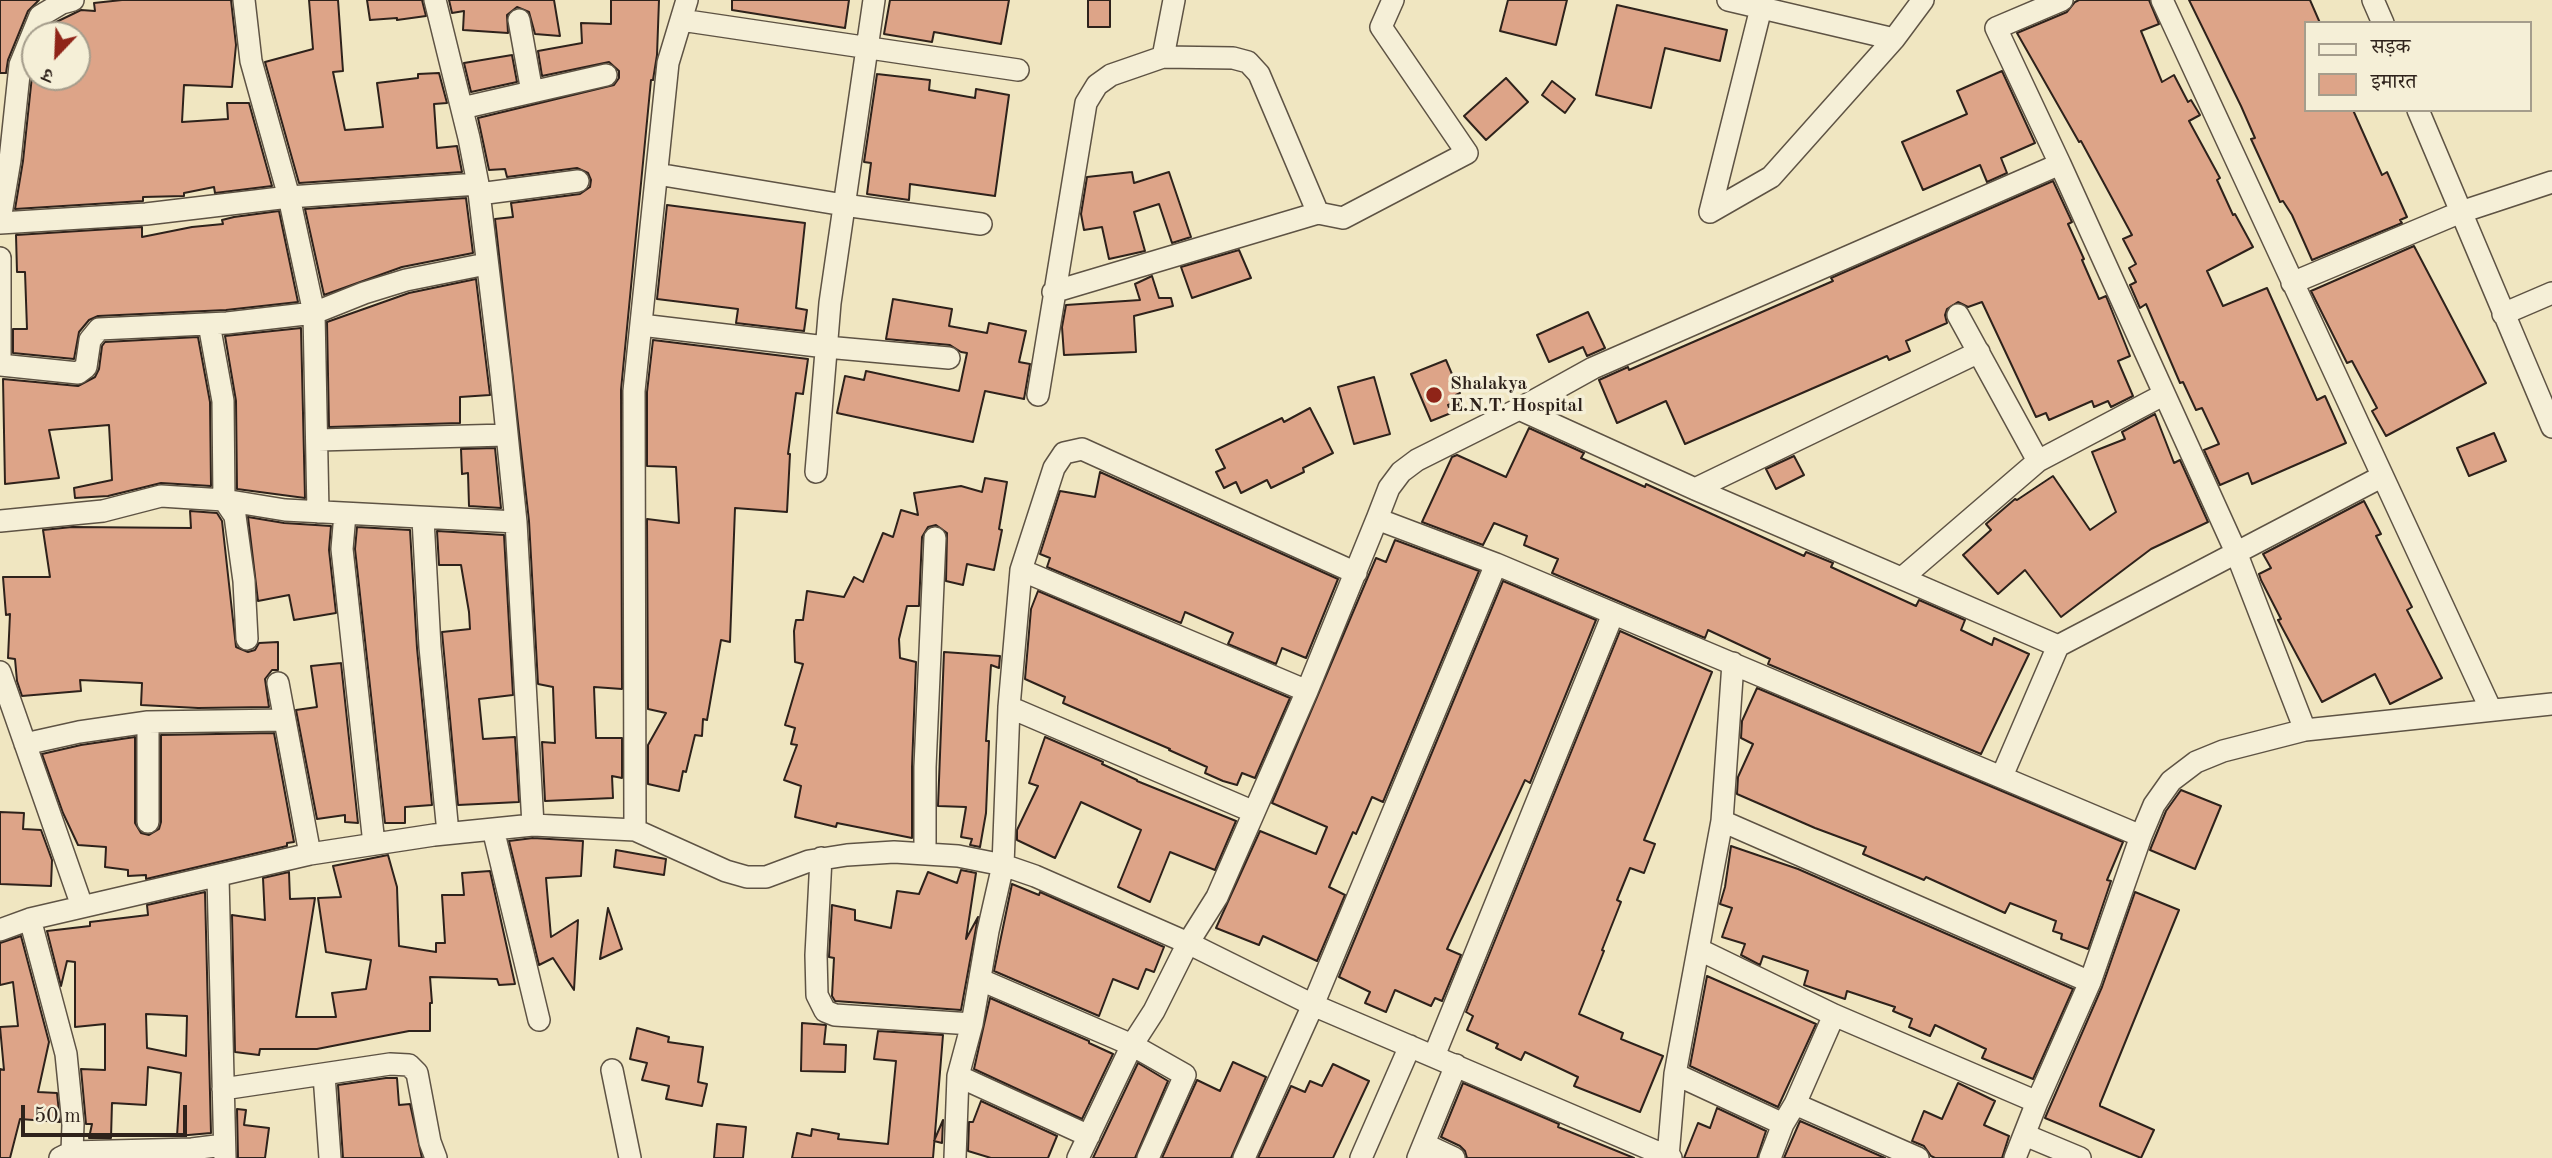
<!DOCTYPE html>
<html>
<head>
<meta charset="utf-8">
<style>
  body { margin:0 }
  #map { position:relative; width:2552px; height:1158px; overflow:hidden; background:#f0e6c1; font-family:"Old Standard TT","Noto Serif Devanagari",serif }
  canvas { display:block }
  .legend { position:absolute; left:2304px; top:21px; width:228px; height:91px; box-sizing:border-box; background:#f5efd7; border:2px solid #a59d8c; margin:0; padding:9px 12px; list-style:none; font-size:21px; color:#2e221b }
  .legend li { display:flex; align-items:center; gap:14px; height:35px }
  .legend b { width:35px; border:2px solid #a59d8c }
  .north { position:absolute; left:21px; top:21px; width:70px; height:70px; box-sizing:border-box; background:#f5efd7; border:2px solid #a59d8c; border-radius:50%; rotate:203deg; font-size:19px; font-weight:700; line-height:28px; text-align:center; color:#2e221b }
  .north::after { content:''; display:block; margin:auto; width:24px; height:32px; background:#8f2418; clip-path:polygon(50% 0,100% 100%,50% 72%,0 100%) }
  .scale { position:absolute; left:21px; top:1105px; width:166px; height:32px; box-sizing:border-box; border:4px solid #2e221b; border-top:0; padding-left:9px; font-size:21px; line-height:24px; white-space:nowrap; color:#2e221b; -webkit-text-stroke:5px #f5efd7; paint-order:stroke }
</style>
</head>
<body>
<div id="map">
<canvas width="2552" height="1158"></canvas>
<ul class="legend">
<li><b style="height:9px;background:#f5efd7"></b>सड़क</li>
<li><b style="height:19px;background:#dda488"></b>इमारत</li>
</ul>
<div class="north">उ</div>
<div class="scale">50 m</div>
</div>
<script>
const ctx = document.querySelector('canvas').getContext('2d');
ctx.lineJoin = 'round';
function fill(path, color) { ctx.fillStyle = color; ctx.fill(path, 'evenodd'); }
const poly = rows => new Path2D(rows.map(r => 'M' + r).join(''));
function strokePath(path, color, width, dash) { ctx.strokeStyle = color; ctx.lineWidth = width; ctx.lineCap = dash ? 'butt' : 'round'; ctx.setLineDash(dash || []); ctx.stroke(path); }
function label(font, color, halo, rows, align = 'center') {
  ctx.font = font + ' "Old Standard TT",serif'; ctx.lineWidth = 7; ctx.setLineDash([]); ctx.textBaseline = 'middle'; ctx.strokeStyle = halo; ctx.fillStyle = color; for (const [text, x, y, turn = 0] of rows) {
    ctx.save(); ctx.translate(x, y); ctx.rotate((+turn || 0) * Math.PI / 180); ctx.textAlign = isNaN(turn) ? turn : align; if (halo) ctx.strokeText(text, 0, 0); ctx.fillText(text, 0, 0); ctx.restore();
  }
}
const building = poly([
  [0,0,39,0,28,11,8,60,6,73,0,73,0,0],
  [122,0,231,0,236,45,232,87,184,85,182,122,228,119,227,103,249,103,272,186,215,193,214,187,184,193,184,196,143,197,143,201,15,209,23,161,32,76,77,77,77,35,46,35,50,25,81,10,95,11,94,3,122,0],
  [309,0,338,0,343,71,333,72,345,130,383,127,377,83,418,78,418,74,439,73,447,103,434,104,437,148,457,146,462,172,299,183,265,62,313,49,309,0],
  [367,0,422,0,426,16,397,20,397,18,370,20,367,0],
  [449,0,554,0,560,36,535,34,529,12,517,7,507,15,508,33,463,30,464,11,452,13,449,0],
  [611,0,659,0,657,55,653,80,651,80,621,390,622,689,594,687,596,738,622,738,622,778,612,776,613,798,545,801,542,742,555,743,553,687,538,684,529,521,495,219,513,217,511,203,580,194,590,187,591,180,588,173,577,168,507,177,505,169,489,170,478,118,614,85,619,78,619,71,609,62,542,76,538,51,582,43,581,23,611,24,611,0],
  [732,0,849,0,845,28,732,10,732,0],
  [890,0,1009,0,1001,44,934,32,932,42,884,34,890,0],
  [1088,0,1110,0,1110,27,1088,27,1088,0],
  [1508,0,1567,0,1556,45,1500,31,1508,0],
  [2079,0,2149,0,2159,24,2141,31,2162,82,2174,75,2188,102,2191,100,2200,115,2189,121,2220,178,2217,180,2233,215,2235,214,2253,247,2207,271,2223,306,2267,288,2317,400,2325,396,2346,443,2252,484,2248,473,2220,485,2204,450,2219,444,2202,408,2196,410,2183,382,2180,383,2146,304,2140,308,2130,285,2136,282,2129,268,2136,264,2123,239,2132,235,2081,141,2079,142,2017,33,2067,12,2075,2,2079,0],
  [2189,0,2310,0,2320,23,2305,23,2305,110,2353,110,2382,175,2387,172,2407,217,2400,220,2402,223,2312,260,2292,215,2283,201,2280,202,2251,139,2255,138,2241,106,2189,0],
  [1617,5,1727,30,1720,61,1665,48,1651,108,1596,95,1617,5],
  [512,55,517,82,471,92,464,63,512,55],
  [2002,71,2035,143,2001,158,2007,173,1987,182,1980,165,1923,190,1902,142,1967,114,1957,91,2002,71],
  [877,74,930,80,929,90,975,98,976,89,1009,95,995,196,910,184,909,200,867,194,871,163,864,162,877,74],
  [1506,78,1528,102,1486,140,1464,116,1506,78],
  [1552,81,1575,99,1565,113,1542,95,1552,81],
  [1132,172,1134,183,1169,172,1191,237,1172,243,1159,204,1134,212,1145,251,1109,259,1102,227,1084,230,1081,214,1087,177,1132,172],
  [2053,181,2072,222,2068,224,2084,259,2082,260,2099,299,2106,296,2130,356,2118,361,2133,396,2111,407,2108,401,2094,407,2092,401,2049,420,2046,413,2036,417,1982,302,1968,307,1958,302,1947,309,1945,315,1947,323,1906,341,1910,351,1889,360,1887,356,1685,444,1666,401,1617,423,1599,380,1628,367,1629,370,1833,281,1831,278,2053,181],
  [466,198,473,253,402,267,324,295,305,209,466,198],
  [667,205,805,223,796,308,807,310,804,331,736,323,738,309,657,299,667,205],
  [279,211,298,302,226,310,98,316,89,320,79,332,74,359,13,353,13,329,27,329,25,272,17,272,16,235,142,227,142,237,192,227,223,224,222,220,234,217,279,211],
  [2414,246,2486,383,2386,436,2372,411,2377,408,2352,361,2347,363,2311,291,2414,246],
  [1239,250,1251,278,1192,298,1181,267,1239,250],
  [1152,276,1159,298,1171,298,1173,306,1134,316,1136,352,1064,355,1062,327,1066,305,1140,300,1135,284,1152,276],
  [476,279,490,395,460,397,460,423,329,427,327,322,409,293,476,279],
  [893,299,952,309,949,326,987,333,989,323,1026,331,1019,362,1030,364,1024,399,985,391,973,442,837,413,845,376,864,380,866,371,959,391,967,353,961,352,950,345,886,339,893,299],
  [1588,312,1605,348,1587,356,1583,347,1549,362,1537,335,1588,312],
  [301,328,305,498,237,489,236,401,225,336,301,328],
  [198,337,210,402,211,486,161,483,108,496,75,498,74,488,112,480,109,425,49,430,59,478,5,484,3,379,78,386,95,377,99,369,102,346,105,342,198,337],
  [653,340,808,359,803,394,796,393,788,454,790,454,787,512,735,508,730,642,721,640,707,720,703,719,702,736,695,735,686,772,683,771,679,791,648,784,648,745,666,713,648,709,647,519,679,523,676,467,647,466,647,392,653,340],
  [1446,360,1460,393,1456,395,1458,401,1448,405,1451,413,1431,421,1411,374,1446,360],
  [1374,377,1390,434,1354,444,1338,387,1374,377],
  [1310,408,1333,453,1303,468,1304,472,1271,488,1267,480,1241,493,1236,482,1224,488,1216,472,1225,468,1216,450,1282,418,1284,422,1310,408],
  [2155,414,2174,463,2180,460,2208,522,2151,549,2061,617,2025,570,1998,594,1963,555,1991,530,1986,524,2015,499,2017,500,2053,476,2090,530,2116,512,2092,452,2125,439,2122,432,2155,414],
  [1529,428,1584,453,1581,458,1645,487,1646,484,1804,556,1806,552,1833,563,1831,567,1916,606,1919,600,1965,620,1961,630,1992,645,1994,638,2029,654,1981,754,1768,664,1770,659,1708,630,1705,638,1552,573,1558,559,1524,545,1527,536,1494,523,1483,545,1422,522,1452,457,1457,455,1506,477,1529,428],
  [2494,433,2506,461,2469,476,2457,448,2494,433],
  [495,448,501,508,469,506,468,473,462,474,461,449,495,448],
  [1794,456,1804,475,1776,489,1766,469,1794,456],
  [1100,472,1338,579,1306,658,1282,648,1276,664,1228,644,1233,633,1185,612,1181,623,1047,567,1050,558,1040,554,1060,491,1095,497,1100,472],
  [985,478,1007,482,999,529,1002,530,994,570,967,564,963,585,946,581,947,533,936,525,928,527,922,537,919,606,907,606,899,639,900,658,916,662,912,767,912,838,837,823,836,827,795,817,801,786,784,780,797,745,791,744,795,728,785,725,803,664,795,662,794,631,796,620,803,620,807,591,844,597,854,577,863,582,883,533,893,537,901,510,918,515,914,493,961,486,982,492,985,478],
  [2364,501,2381,534,2376,536,2412,607,2407,610,2442,678,2390,704,2375,674,2322,702,2278,620,2281,619,2261,580,2259,574,2271,568,2263,554,2364,501],
  [190,511,217,513,222,521,236,647,248,652,255,650,259,643,278,642,278,670,272,670,265,679,269,707,198,708,141,705,142,683,80,680,81,691,22,696,17,681,15,659,8,658,10,614,6,615,3,577,50,577,43,530,72,527,191,528,190,511],
  [248,517,284,523,331,526,329,550,336,613,294,620,289,595,258,601,248,517],
  [357,527,410,530,417,648,432,805,405,807,405,823,385,823,355,549,357,527],
  [437,531,504,535,513,695,479,699,483,739,515,737,519,802,458,805,442,632,470,629,469,612,461,565,439,565,437,531],
  [1395,540,1479,571,1383,802,1372,797,1356,834,1353,832,1329,887,1345,895,1317,961,1263,936,1259,945,1216,928,1260,831,1316,854,1327,827,1272,803,1376,558,1386,562,1395,540],
  [1503,581,1596,620,1530,783,1525,780,1447,949,1461,955,1442,1001,1435,998,1431,1006,1395,990,1386,1012,1365,1003,1370,992,1339,977,1503,581],
  [1038,591,1290,698,1255,778,1242,773,1237,785,1223,781,1205,773,1207,767,1169,750,1170,749,1063,703,1065,697,1025,679,1031,609,1038,591],
  [1620,631,1712,672,1644,840,1655,844,1644,873,1630,868,1617,900,1621,902,1602,950,1604,951,1579,1014,1623,1033,1621,1039,1663,1056,1640,1112,1574,1086,1578,1077,1525,1052,1521,1060,1496,1048,1498,1044,1467,1030,1473,1016,1466,1012,1620,631],
  [944,652,1000,656,999,668,991,665,986,741,989,741,986,813,980,847,970,845,972,839,961,837,966,807,938,806,944,652],
  [341,663,358,823,345,822,345,815,317,819,296,710,317,707,311,666,341,663],
  [1757,688,2123,842,2107,880,2111,881,2088,949,2061,939,2062,934,2053,931,2056,921,2010,903,2005,913,1926,877,1924,880,1863,854,1866,847,1815,828,1737,794,1738,777,1753,744,1741,738,1742,721,1757,688],
  [274,733,294,842,287,843,287,846,146,879,146,875,128,876,128,870,105,867,106,847,78,845,63,813,42,754,81,745,135,737,135,823,141,833,149,835,159,829,161,822,161,735,274,733],
  [1045,737,1103,762,1102,764,1137,780,1137,781,1236,821,1215,870,1170,852,1150,902,1118,887,1141,830,1081,802,1055,858,1017,840,1017,830,1038,786,1029,783,1045,737],
  [2181,790,2221,806,2195,869,2150,850,2166,811,2181,790],
  [0,812,24,813,23,829,41,830,52,860,51,886,0,884,0,812],
  [533,838,583,841,581,876,546,878,551,937,578,920,574,990,553,958,539,965,509,841,533,838],
  [1731,846,1798,869,2073,989,2033,1079,1982,1058,1986,1049,1935,1025,1930,1036,1909,1027,1912,1019,1893,1011,1895,1007,1847,991,1845,999,1804,985,1808,971,1763,956,1760,965,1741,955,1745,944,1722,937,1732,908,1720,904,1725,887,1731,846],
  [616,850,666,859,664,875,614,867,616,850],
  [388,855,397,887,399,946,436,952,436,943,445,943,442,895,464,895,462,873,490,871,515,984,499,985,497,979,430,977,432,1003,430,1003,430,1031,409,1031,317,1049,260,1049,259,1055,235,1052,232,915,265,920,263,878,289,872,290,899,315,898,296,1017,336,1017,332,993,366,989,371,960,326,952,318,898,341,897,333,866,388,855],
  [961,870,976,873,966,939,978,917,961,1010,835,1001,832,996,834,958,829,957,832,905,855,910,855,920,891,928,897,891,919,894,928,872,957,883,961,870],
  [1012,884,1039,895,1040,892,1164,947,1154,972,1146,969,1138,989,1113,979,1099,1016,994,971,1012,884],
  [205,892,211,1133,177,1136,181,1073,148,1067,146,1105,112,1103,111,1138,89,1138,92,1124,86,1124,81,1069,105,1070,105,1024,75,1027,75,962,67,961,61,986,47,931,90,926,90,922,148,915,147,905,205,892],
  [146,1014,187,1016,186,1056,147,1048,146,1014],
  [2135,892,2179,910,2100,1104,2100,1106,2154,1130,2141,1158,2045,1118,2102,987,2135,892],
  [608,908,622,949,600,959,608,908],
  [21,936,49,1042,38,1092,57,1093,60,1122,20,1119,10,1158,0,1158,0,1069,4,1070,0,1027,18,1026,13,982,0,985,0,943,21,936],
  [1707,976,1816,1024,1778,1107,1690,1066,1707,976],
  [990,998,1089,1041,1089,1043,1113,1054,1082,1119,974,1069,990,998],
  [802,1023,826,1025,824,1044,846,1045,845,1072,801,1071,802,1023],
  [637,1028,669,1037,668,1042,703,1047,698,1082,707,1084,702,1106,666,1099,669,1086,642,1080,647,1063,630,1059,637,1028],
  [878,1031,943,1035,933,1158,792,1158,797,1133,811,1136,812,1129,839,1134,838,1139,888,1144,896,1061,874,1059,878,1031],
  [1233,1062,1266,1077,1231,1158,1162,1158,1197,1080,1220,1091,1233,1062],
  [1138,1063,1168,1081,1135,1158,1093,1158,1138,1063],
  [1333,1064,1369,1081,1333,1158,1258,1158,1291,1086,1305,1092,1310,1081,1322,1086,1333,1064],
  [386,1078,397,1078,399,1105,410,1104,422,1158,343,1158,338,1085,386,1078],
  [1463,1083,1559,1124,1558,1127,1634,1158,1467,1158,1465,1151,1460,1146,1441,1137,1463,1083],
  [1958,1083,1995,1101,1984,1125,2009,1136,2002,1158,1935,1158,1931,1156,1924,1146,1912,1141,1924,1111,1942,1119,1958,1083],
  [981,1101,1057,1136,1048,1158,991,1158,968,1151,969,1122,973,1122,981,1101],
  [1717,1108,1766,1131,1757,1158,1684,1158,1698,1123,1710,1128,1717,1108],
  [237,1109,246,1110,244,1125,269,1128,265,1158,238,1158,237,1109],
  [943,1120,942,1143,934,1141,943,1120],
  [1800,1121,1885,1158,1784,1158,1800,1121],
  [717,1124,746,1127,743,1158,714,1158,717,1124]
]);
fill(building, '#dda488');
strokePath(building, '#2e221b', 2);
const street = poly([
  [435,0,469,138,478,184,501,375,516,522,533,825],
  [1728,0,1894,39,1923,0],
  [2162,0,2491,710],
  [2373,0,2383,23],
  [519,20,532,92],
  [681,20,1018,70],
  [1163,57,1233,58,1248,62,1259,74,1318,213],
  [462,108,606,75],
  [2418,110,2552,427],
  [2060,164,2236,552,2305,730],
  [657,174,844,205,981,224],
  [479,194,578,181],
  [1710,212,1771,177,1894,39],
  [1710,212,1763,0],
  [0,220,10,160,20,65,40,16,62,3,73,0],
  [0,223,146,214,289,197,251,61,244,0],
  [0,258,0,361],
  [2292,283,2461,212,2552,182],
  [1053,292,1318,213,1343,218,1467,153,1381,27,1393,0],
  [2503,314,2552,293],
  [1958,315,2038,461],
  [209,324,223,401,224,500,235,516,244,581,247,639],
  [641,325,826,347,949,358],
  [0,365,78,373,86,367,90,340,99,329,227,323,314,313,364,293,406,280,486,264],
  [1038,395,1086,103,1097,85,1111,75,1163,57,1174,0],
  [1519,409,1695,489,2058,646,2002,776],
  [318,440,506,435],
  [816,472,830,303,874,0],
  [1695,489,1979,352],
  [318,512,314,313,289,197,478,184],
  [345,514,342,549,374,844],
  [423,519,430,647,448,833],
  [1377,519,1389,488,1401,472,1417,460,1519,409,1593,368,2060,164,1996,28,2062,0],
  [0,521,103,511,161,496,224,500,285,510,516,522],
  [1021,570,1307,691],
  [1902,578,2038,461,2163,395],
  [2058,646,2381,477],
  [0,672,82,906],
  [278,683,310,854],
  [1009,707,1254,812],
  [25,744,79,732,148,722,285,720],
  [1722,821,2090,982],
  [148,822,148,722],
  [493,829,539,1020],
  [635,830,634,391,668,63,687,0],
  [925,853,925,767,935,538],
  [821,858,816,955,817,995,825,1011,835,1015,972,1024],
  [218,877,225,1158],
  [30,919,66,1054,73,1124,72,1152],
  [0,930,30,919,310,854,434,835,533,825,635,830,726,871,747,877,766,877,809,861,847,855,894,852,958,856,1003,865,1035,876,1188,943,1313,1005,1671,1158],
  [1700,950,1834,1015,2037,1102],
  [981,980,1132,1045,1185,1075,1148,1158],
  [1434,1056,1613,614],
  [612,1070,630,1158],
  [1675,1074,1783,1124],
  [324,1075,330,1158],
  [958,1076,1089,1136],
  [223,1089,390,1064,409,1065,417,1073,430,1142,436,1158],
  [1795,1104,1918,1158],
  [2025,1135,2080,1158],
  [1424,1144,1454,1158],
  [1668,1157,1675,1074,1722,821,1733,663],
  [60,1158,72,1152,192,1149,224,1145],
  [955,1158,958,1076,972,1024,988,931,1003,865,1009,707,1021,570,1054,468,1064,453,1082,449,1356,573],
  [1078,1158,1132,1045,1154,1011,1188,943,1217,897,1307,691,1377,519,1496,564,2141,836],
  [1244,1158,1313,1005,1496,564],
  [1361,1158,1410,1046],
  [1418,1158,1456,1065],
  [1770,1158,1783,1124,1795,1104,1834,1015],
  [2015,1158,2037,1102,2090,982,2141,836,2154,805,2171,781,2196,762,2223,751,2305,730,2552,704]
]);
strokePath(street, '#5e5344', 24);
strokePath(street, '#f5efd7', 21);
for (const [x, y, r, color] of [
  [1434,395,9,"#8f2418"]
]) { const dot = new Path2D(); dot.arc(x, y, r, 0, 2 * Math.PI); ctx.fillStyle = color; ctx.fill(dot); strokePath(dot, '#f5efd7', 2.5); }
label('bold 19px', '#2e221b', '#f5efd7', [
  ["Shalakya",1450,384],
  ["E.N.T. Hospital",1450,406]
], 'left');
</script>
</body>
</html>
